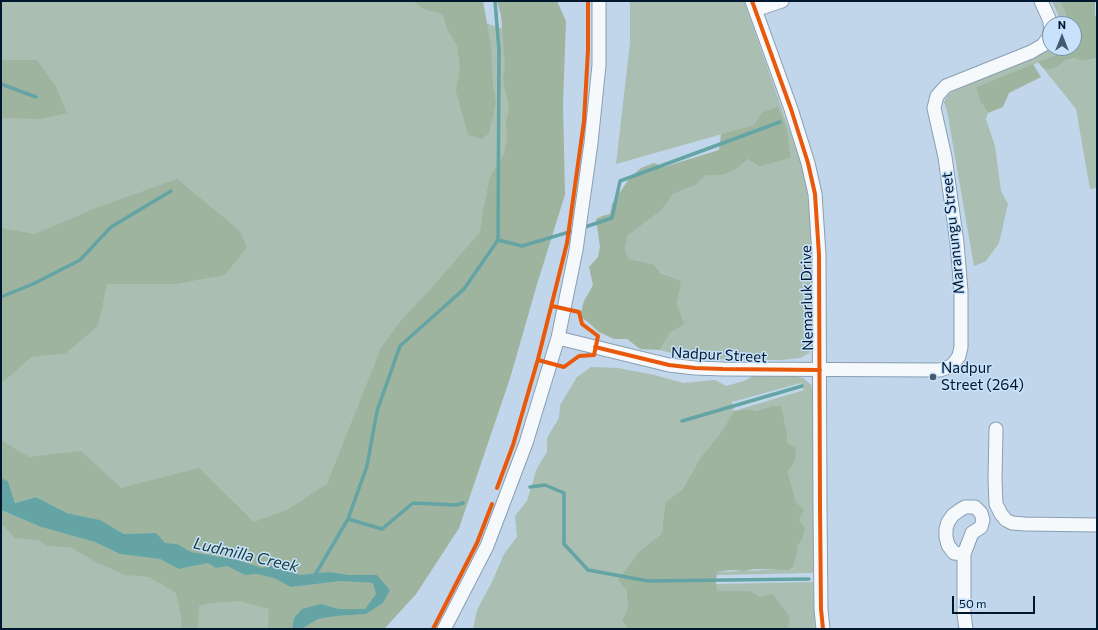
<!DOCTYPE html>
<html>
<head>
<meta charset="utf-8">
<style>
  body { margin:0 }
  #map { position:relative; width:1098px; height:630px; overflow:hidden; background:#c1d6ea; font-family:Commissioner,sans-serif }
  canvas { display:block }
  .frame { position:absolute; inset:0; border:2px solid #00182e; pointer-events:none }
  .north { position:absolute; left:1042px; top:16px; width:40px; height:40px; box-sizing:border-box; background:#c8e2fb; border:1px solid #7891a9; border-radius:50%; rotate:0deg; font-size:11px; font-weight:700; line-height:16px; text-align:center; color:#00182e }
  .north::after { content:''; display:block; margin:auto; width:14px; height:18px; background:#445a70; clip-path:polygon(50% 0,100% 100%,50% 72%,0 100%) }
  .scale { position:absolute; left:952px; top:596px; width:83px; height:18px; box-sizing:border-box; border:2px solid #00182e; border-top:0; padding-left:5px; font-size:12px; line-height:14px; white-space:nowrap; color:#00182e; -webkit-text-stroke:3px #c8e2fb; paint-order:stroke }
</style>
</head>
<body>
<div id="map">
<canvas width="1098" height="630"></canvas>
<div class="frame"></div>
<div class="north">N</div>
<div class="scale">50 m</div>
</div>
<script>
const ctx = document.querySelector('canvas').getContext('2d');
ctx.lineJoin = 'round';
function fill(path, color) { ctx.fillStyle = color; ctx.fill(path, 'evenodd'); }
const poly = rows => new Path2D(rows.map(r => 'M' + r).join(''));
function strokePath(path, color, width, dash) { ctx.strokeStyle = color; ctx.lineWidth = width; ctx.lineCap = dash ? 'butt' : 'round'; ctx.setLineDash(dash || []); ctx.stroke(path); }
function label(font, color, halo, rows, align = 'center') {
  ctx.font = font + ' Commissioner,sans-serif'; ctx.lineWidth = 3; ctx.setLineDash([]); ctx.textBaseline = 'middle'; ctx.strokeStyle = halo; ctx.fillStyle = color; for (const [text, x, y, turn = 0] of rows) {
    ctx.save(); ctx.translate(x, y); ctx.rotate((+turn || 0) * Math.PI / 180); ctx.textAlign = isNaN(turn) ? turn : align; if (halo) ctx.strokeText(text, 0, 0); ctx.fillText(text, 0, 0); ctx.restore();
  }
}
fill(poly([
  [1,1,483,1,486,23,541,42,565,194,537,284,510,378,459,528,416,594,384,629,303,629,317,619,1,478],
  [630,1,744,1,801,163,807,190,812,244,813,342,812,347,809,353,800,358,780,360,706,359,686,357,660,350,670,333,685,324,677,304,680,281,660,272,653,264,629,259,625,250,627,236,662,210,673,194,696,185,706,175,722,175,738,168,748,159,759,167,791,158,761,113,754,125,616,164,630,43],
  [1052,1,1060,1,1070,24,1062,24],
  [1053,48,1072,48,1070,50,976,87,980,101,988,113,986,119,995,146,1001,191,1008,204,999,243,986,261,974,266,947,111,944,102,948,95,955,90],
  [1075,58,1082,61,1097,58,1097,188,1090,189,1076,109,1043,68,1050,70,1059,66,1065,60],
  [591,367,618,368,654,375,683,383,715,380,726,386,744,381,756,374,795,376,803,378,811,385,813,394,813,573,717,575,717,572,793,569,797,553,797,547,802,540,799,520,803,510,796,502,788,472,795,461,787,444,787,432,781,407,771,406,757,411,748,409,734,411,719,435,700,458,682,490,665,502,662,533,641,550,626,589,628,607,622,621,628,629,473,629,477,610,492,582,504,554,517,537,515,516,527,501,537,468,547,452,547,438,559,418,560,405,577,377],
  [801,383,804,390,734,411,732,402],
  [1,510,41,527,160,559,294,618,292,629,1,629],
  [813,582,815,629,786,629,788,628,760,597,749,591,718,591,716,584]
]), '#aabeb1');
fill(poly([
  [414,1,483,1,491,46,493,87,496,102,489,133,482,139,468,135,456,91,460,65,457,45,447,29,443,14,423,9],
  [497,1,557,1,566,21,563,104,565,194,537,284,510,378,459,528,416,594,384,629,303,629,303,628,317,619,336,616,366,614,383,603,390,590,377,575,349,575,329,572,300,575,272,566,262,568,238,560,190,552,177,544,165,543,155,533,124,534,100,520,67,513,36,497,15,503,8,481,1,478,1,440,29,457,81,451,121,488,199,468,254,522,289,509,327,484,381,348,403,318,430,290,480,232,484,206,490,177,504,154,507,136,506,122,509,107,503,79,505,66,501,15],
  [1060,1,1095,1,1095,15,1097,17,1097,58,1082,61,1075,58,1065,60,1059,66,1050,70,1043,68,1038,62,1070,50,1072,48,1074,48,1074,45,1077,41,1074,34,1074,24,1070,24],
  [1,60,37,60,56,87,67,113,41,119,3,118,1,118],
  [1033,64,1041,77,1009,93,1003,107,988,113,980,101,976,87],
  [778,107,787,130,791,158,759,167,748,159,738,168,723,175,706,175,696,185,673,194,662,210,627,236,625,250,629,259,653,264,661,273,681,281,677,304,685,324,670,333,660,350,640,349,627,339,614,339,599,332,589,323,580,316,584,301,593,285,589,267,598,257,600,247,596,219,602,216,610,214,612,204,629,179,641,168,654,163,664,167,719,150,721,134,754,125,761,113],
  [177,179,239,230,247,247,225,275,175,284,107,284,98,326,66,353,31,357,4,381,1,379,1,228,35,234,96,208],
  [771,406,781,406,787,432,787,443,796,448,795,461,788,472,796,502,804,510,799,520,805,528,802,540,797,547,797,553,793,568,788,570,754,569,744,571,730,570,717,572,716,584,718,591,750,591,760,597,773,594,790,617,788,628,786,629,628,629,622,621,628,607,626,589,618,580,641,550,662,533,665,502,682,490,700,458,719,435,734,411,748,409,757,411],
  [1,510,41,527,95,542,120,554,160,559,179,569,208,563,216,568,227,566,245,575,257,574,274,578,291,587,341,581,373,583,376,594,365,609,339,609,321,604,294,618,292,629,268,629,269,609,239,601,211,603,199,606,198,629,181,629,181,616,176,593,150,577,125,575,96,562,70,547,47,546,39,540,15,538,4,526,1,526]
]), '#9eb49f');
fill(poly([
  [1,478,8,481,15,503,36,497,67,513,100,520,124,534,156,533,165,543,177,544,191,552,238,560,262,568,272,566,300,575,329,572,349,575,377,575,390,590,383,603,366,614,336,616,318,619,303,628,303,629,292,629,294,618,302,609,321,604,339,609,365,609,376,594,373,583,341,581,291,587,274,578,257,574,245,575,227,566,216,568,208,563,179,569,160,559,120,554,95,542,41,527,1,510]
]), '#64a4a5');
strokePath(poly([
  [1,84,36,97],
  [582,228,612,218,620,181,780,122],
  [498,240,522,246,576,230],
  [1,297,33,284,80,260,111,227,171,191],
  [682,421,802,386],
  [530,487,545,485,564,493,564,544,588,570,648,581,809,579],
  [348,519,382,529,413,503,456,505,463,503],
  [315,575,348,519,367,466,377,411,400,346,464,289,498,240,499,50,495,1]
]), '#64a4a5', 3.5);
const minor = poly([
  [752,1,791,109,808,163,815,194,819,255,820,507,821,609,823,629],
  [1041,1,1050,21,1050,25],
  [755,10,782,1],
  [558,338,669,365,695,368,723,369,940,370,949,367,954,363,959,356,961,347,961,291,957,243,945,157,934,108,937,96,946,86,1031,52,1043,45,1049,37,1050,31],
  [996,429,995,479,996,504,1001,514,1006,520,1012,523,1025,524,1097,525],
  [964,554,954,553,948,545,946,537,946,529,948,522,953,515,960,510,965,507,975,507,981,513,983,520,981,527,972,533,964,554,964,614,966,629],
  [444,629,452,614,487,546,526,443,558,338,576,250,591,143,599,65,599,1]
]);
strokePath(minor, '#889eb2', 15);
strokePath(minor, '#f6f9fc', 13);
strokePath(poly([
  [752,1,791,109,808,163,815,194,819,255,820,507,821,609,823,629],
  [595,347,669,365,695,368,723,369,820,370],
  [538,360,564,367,579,356,594,355,598,336,582,324,579,312,552,306],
  [497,488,513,445,538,359,567,243,584,121,588,50,588,1],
  [433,629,477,543,492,504]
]), '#e8590c', 4);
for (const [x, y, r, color] of [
  [933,377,4,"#445a70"]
]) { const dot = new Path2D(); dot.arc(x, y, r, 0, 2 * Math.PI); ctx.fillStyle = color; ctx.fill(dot); strokePath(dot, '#c8e2fb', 1.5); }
label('15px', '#00182e', '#c8e2fb', [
  ["Maranungu Street",953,233,-96],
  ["Nemarluk Drive",807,298,-91],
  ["Nadpur Street",719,355,3]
]);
label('15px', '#00182e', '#c8e2fb', [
  ["Nadpur",941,368],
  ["Street (264)",941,385]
], 'left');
label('italic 16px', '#133a37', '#c8e2fb', [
  ["Ludmilla Creek",246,555,13]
]);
</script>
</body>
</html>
